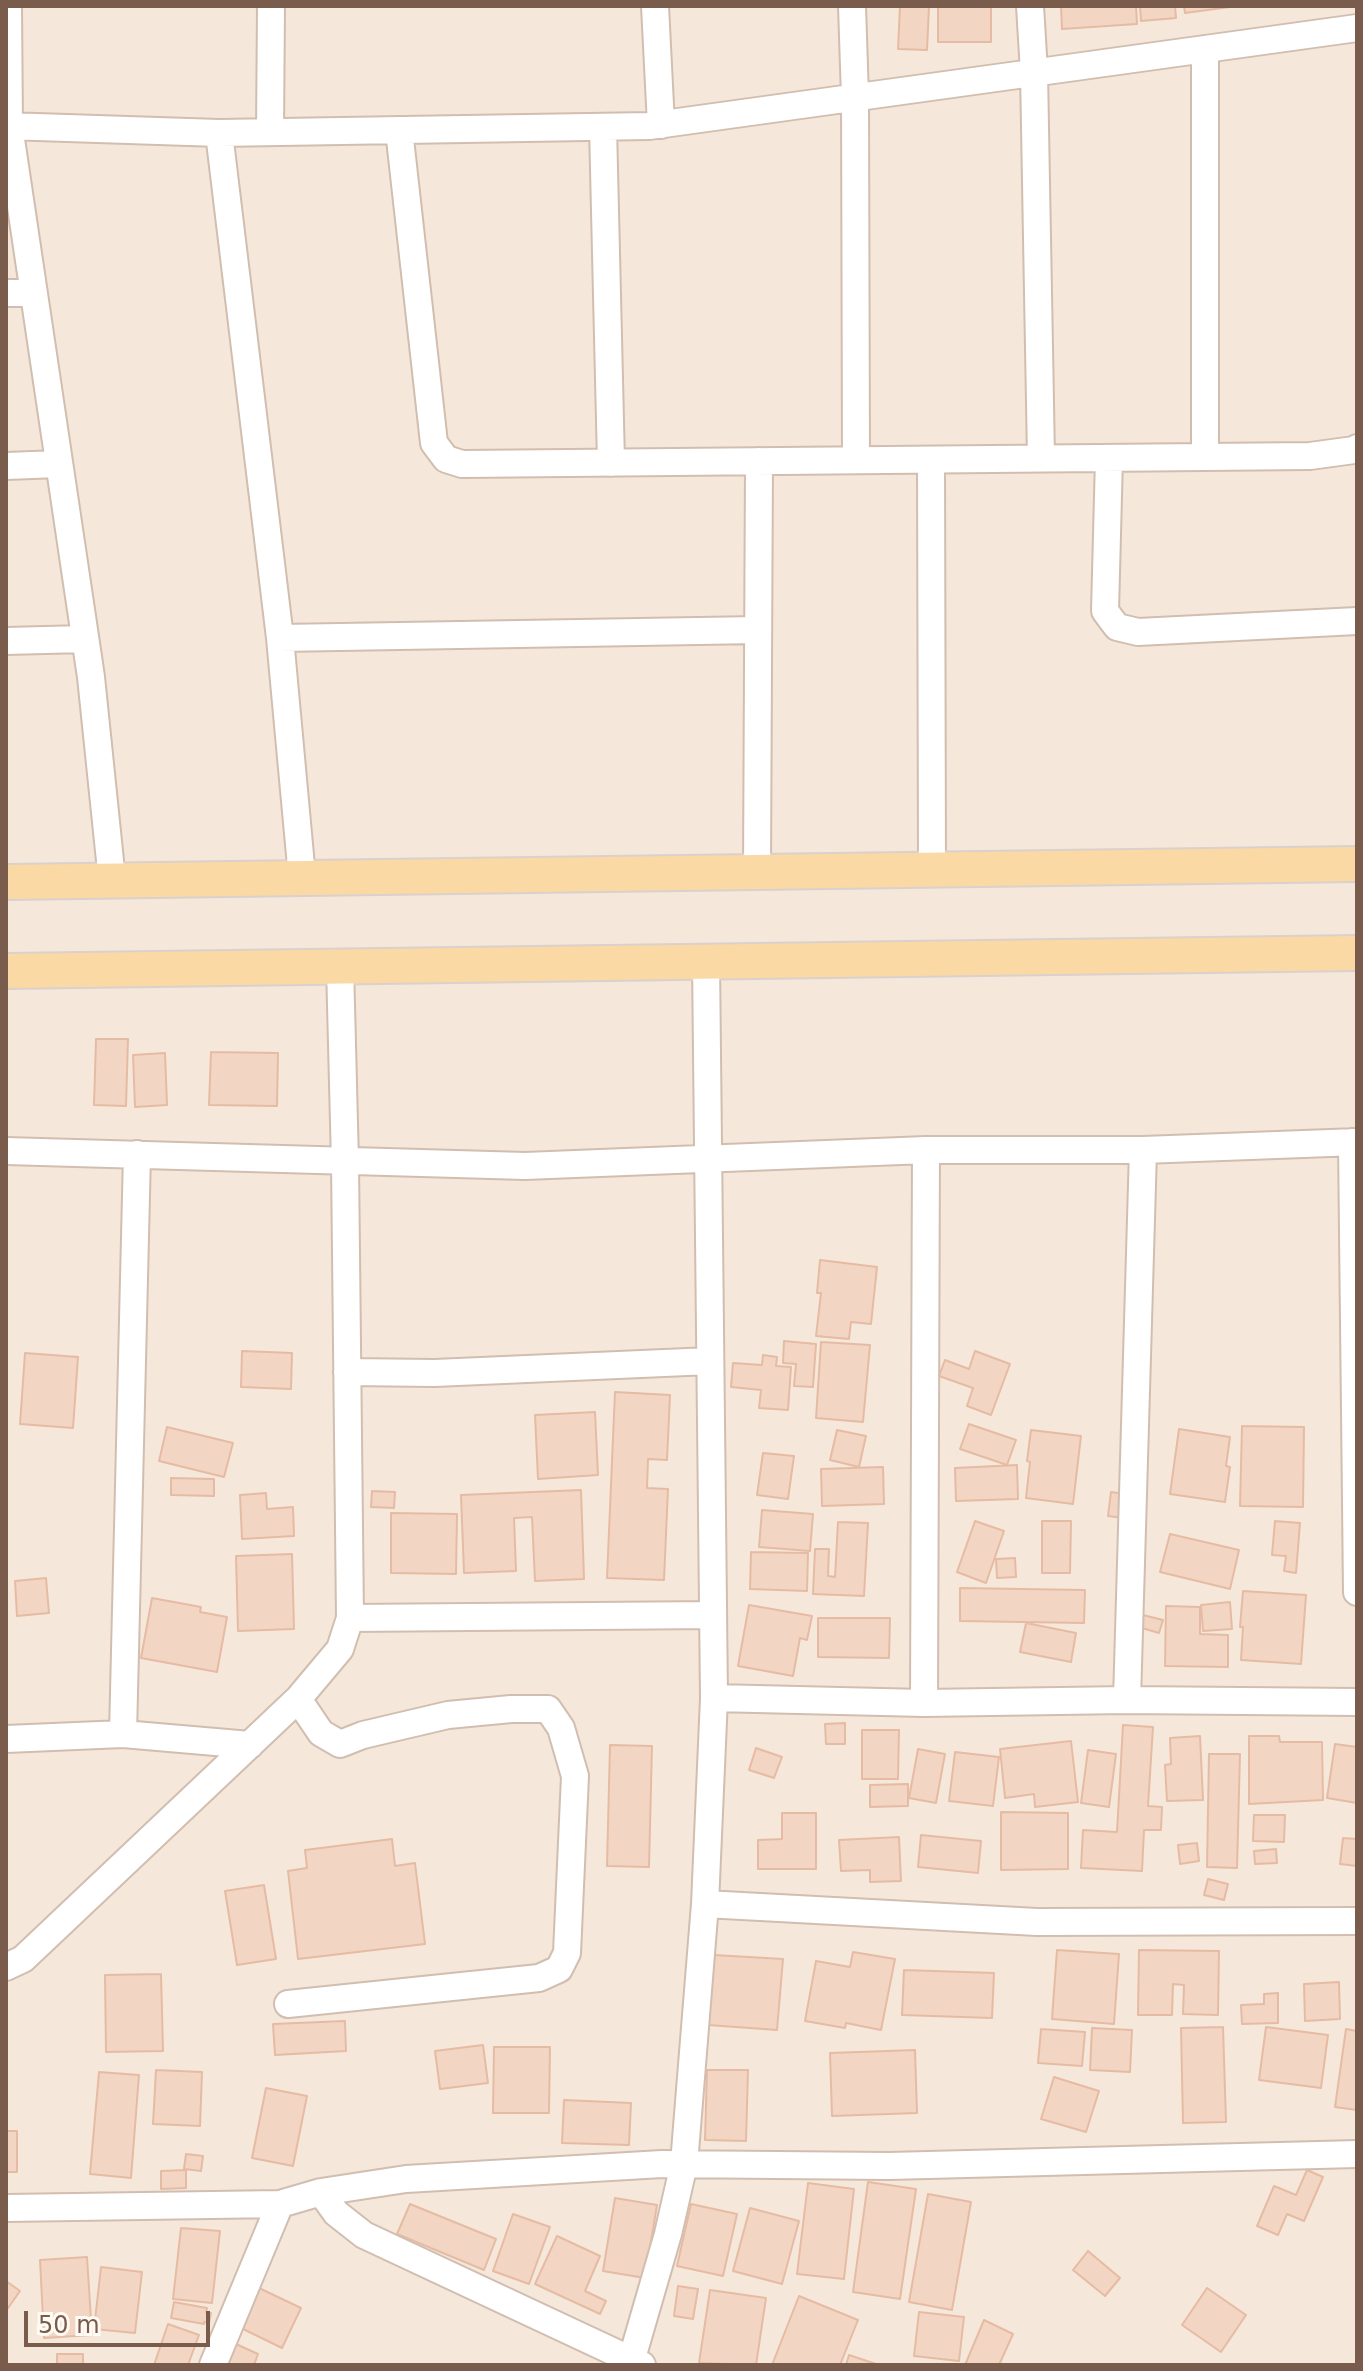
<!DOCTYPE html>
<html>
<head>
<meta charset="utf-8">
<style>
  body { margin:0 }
  #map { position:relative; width:1363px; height:2371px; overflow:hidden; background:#fdf6ec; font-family:"DejaVu Sans",sans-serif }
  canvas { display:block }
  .frame { position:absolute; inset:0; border:8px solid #7a5c4d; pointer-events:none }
  .scale { position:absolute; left:24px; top:2311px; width:186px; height:36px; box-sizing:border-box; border:4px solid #7a5c4d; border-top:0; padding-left:10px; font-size:24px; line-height:28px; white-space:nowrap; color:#7a5c4d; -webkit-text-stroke:6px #fffaf3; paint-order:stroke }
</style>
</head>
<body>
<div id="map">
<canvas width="1363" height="2371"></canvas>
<div class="frame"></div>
<div class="scale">50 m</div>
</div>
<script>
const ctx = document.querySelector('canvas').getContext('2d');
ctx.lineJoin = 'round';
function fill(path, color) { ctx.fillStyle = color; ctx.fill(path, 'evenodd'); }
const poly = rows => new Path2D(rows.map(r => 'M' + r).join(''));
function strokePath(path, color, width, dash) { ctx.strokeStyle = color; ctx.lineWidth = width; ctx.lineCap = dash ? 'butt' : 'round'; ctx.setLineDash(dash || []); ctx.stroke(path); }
fill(poly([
  [6,6,1357,6,1357,2365,6,2365]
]), '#f5e8da');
const building = poly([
  [900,6,929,6,927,50,898,49,900,6],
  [938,6,991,6,991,42,938,42,938,6],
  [1061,6,1136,6,1137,24,1062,29,1061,6],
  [1140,6,1175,6,1176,18,1141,21,1140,6],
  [1184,6,1230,6,1230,7,1185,13,1184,6],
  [96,1039,128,1039,126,1106,94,1105,96,1039],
  [211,1052,278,1053,277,1106,209,1105,211,1052],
  [165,1053,167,1105,135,1107,133,1055,165,1053],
  [820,1260,877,1267,871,1324,851,1322,849,1339,816,1336,821,1293,817,1293,820,1260],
  [784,1341,816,1344,813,1387,794,1386,796,1364,783,1363,784,1341],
  [821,1342,870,1345,863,1422,816,1418,821,1342],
  [242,1351,292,1353,291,1389,241,1387,242,1351],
  [975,1351,1010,1364,991,1415,967,1406,973,1388,939,1376,945,1360,969,1369,975,1351],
  [25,1353,78,1357,73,1428,20,1424,25,1353],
  [763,1355,777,1357,776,1366,791,1367,788,1410,759,1408,761,1390,731,1387,733,1363,762,1365,763,1355],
  [615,1392,670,1395,667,1460,648,1459,647,1488,668,1489,664,1580,607,1578,615,1392],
  [595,1412,598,1475,538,1479,535,1415,595,1412],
  [969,1424,1016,1440,1007,1465,960,1449,969,1424],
  [1242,1426,1304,1427,1303,1507,1240,1506,1242,1426],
  [167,1427,233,1443,224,1477,159,1461,167,1427],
  [1179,1429,1230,1437,1226,1466,1230,1467,1225,1502,1170,1494,1179,1429],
  [837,1430,866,1436,859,1467,830,1460,837,1430],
  [1031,1430,1081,1436,1073,1504,1026,1498,1030,1462,1027,1461,1031,1430],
  [763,1453,794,1456,788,1499,757,1495,763,1453],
  [1017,1465,1018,1499,956,1501,955,1468,1017,1465],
  [883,1467,884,1504,822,1506,821,1469,883,1467],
  [171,1478,214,1479,214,1496,171,1495,171,1478],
  [581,1490,584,1579,535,1581,532,1517,514,1518,516,1571,464,1573,461,1495,581,1490],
  [372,1491,395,1492,394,1508,371,1507,372,1491],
  [1111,1492,1126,1494,1123,1518,1108,1516,1111,1492],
  [266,1493,267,1509,293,1507,294,1536,242,1539,240,1495,266,1493],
  [762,1510,813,1514,810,1551,759,1547,762,1510],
  [391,1513,457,1514,456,1574,391,1573,391,1513],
  [975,1521,1004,1531,986,1583,957,1572,975,1521],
  [1042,1521,1071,1521,1070,1573,1042,1573,1042,1521],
  [1275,1521,1300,1523,1296,1573,1284,1571,1286,1556,1272,1555,1275,1521],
  [838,1522,868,1523,864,1596,813,1594,815,1549,829,1549,828,1576,835,1577,838,1522],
  [1170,1534,1239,1550,1230,1589,1160,1572,1170,1534],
  [751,1552,808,1553,807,1591,750,1589,751,1552],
  [292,1554,294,1629,238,1631,236,1556,292,1554],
  [1015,1558,1016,1577,997,1578,996,1559,1015,1558],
  [46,1578,49,1613,17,1616,15,1581,46,1578],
  [960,1588,1085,1590,1084,1623,960,1621,960,1588],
  [1243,1591,1306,1595,1301,1664,1241,1660,1243,1627,1240,1627,1243,1591],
  [152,1598,201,1607,200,1612,227,1617,217,1672,141,1658,152,1598],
  [1230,1602,1232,1629,1203,1631,1201,1605,1230,1602],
  [749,1605,812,1616,807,1640,800,1638,793,1676,738,1666,749,1605],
  [1166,1606,1200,1607,1200,1634,1228,1635,1228,1667,1165,1666,1166,1606],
  [1139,1614,1163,1620,1159,1633,1135,1626,1139,1614],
  [818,1618,890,1618,889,1658,818,1657,818,1618],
  [1026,1623,1076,1633,1071,1662,1020,1652,1026,1623],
  [845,1723,845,1744,826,1744,825,1724,845,1723],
  [1123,1725,1153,1727,1148,1806,1162,1807,1161,1830,1144,1830,1142,1871,1081,1868,1083,1830,1117,1832,1123,1725],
  [862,1730,899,1730,898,1779,862,1779,862,1730],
  [1200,1736,1203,1800,1167,1801,1165,1765,1171,1764,1170,1738,1200,1736],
  [1249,1736,1279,1736,1280,1742,1322,1742,1323,1800,1249,1804,1249,1736],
  [1071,1741,1078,1802,1035,1807,1034,1794,1005,1798,1000,1749,1071,1741],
  [1335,1744,1357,1747,1357,1803,1327,1798,1335,1744],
  [610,1745,652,1746,649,1867,607,1866,610,1745],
  [756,1748,782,1757,774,1778,749,1770,756,1748],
  [918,1749,945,1754,936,1803,909,1798,918,1749],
  [1088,1750,1116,1754,1109,1807,1081,1803,1088,1750],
  [955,1752,999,1757,993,1806,949,1801,955,1752],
  [1209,1754,1240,1754,1237,1868,1207,1867,1209,1754],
  [908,1784,908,1806,870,1807,870,1785,908,1784],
  [1001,1812,1068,1813,1068,1869,1001,1870,1001,1812],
  [782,1813,816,1813,816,1869,758,1869,758,1840,782,1839,782,1813],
  [1254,1815,1285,1815,1284,1842,1253,1841,1254,1815],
  [921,1835,981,1841,978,1873,918,1867,921,1835],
  [899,1837,901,1881,870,1882,870,1870,841,1871,839,1840,899,1837],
  [1343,1838,1357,1839,1357,1866,1340,1864,1343,1838],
  [392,1839,395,1866,415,1863,425,1944,298,1959,288,1871,307,1868,305,1850,392,1839],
  [1197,1843,1199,1861,1180,1864,1178,1845,1197,1843],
  [1276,1849,1277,1863,1255,1864,1254,1851,1276,1849],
  [1208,1879,1228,1884,1224,1900,1204,1895,1208,1879],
  [264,1885,276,1959,237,1965,225,1891,264,1885],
  [1057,1950,1119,1954,1114,2024,1052,2019,1057,1950],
  [1139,1950,1219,1951,1218,2015,1183,2014,1184,1985,1173,1984,1172,2015,1138,2015,1139,1950],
  [853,1952,895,1959,881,2030,846,2023,845,2028,805,2021,816,1961,850,1967,853,1952],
  [714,1955,783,1959,777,2030,708,2025,714,1955],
  [904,1970,994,1973,992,2018,902,2015,904,1970],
  [161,1974,163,2051,106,2052,105,1975,161,1974],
  [1339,1982,1340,2019,1305,2021,1304,1984,1339,1982],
  [1278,1993,1278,2023,1242,2024,1241,2005,1264,2004,1264,1994,1278,1993],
  [345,2021,346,2051,275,2055,273,2024,345,2021],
  [1223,2027,1226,2122,1183,2123,1181,2028,1223,2027],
  [1266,2027,1328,2035,1321,2088,1259,2080,1266,2027],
  [1092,2028,1132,2030,1130,2072,1090,2070,1092,2028],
  [1041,2029,1085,2032,1082,2066,1038,2063,1041,2029],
  [1346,2029,1357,2031,1357,2110,1335,2107,1346,2029],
  [483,2045,488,2083,440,2089,435,2051,483,2045],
  [494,2047,550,2047,549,2113,493,2113,494,2047],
  [915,2050,917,2113,832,2116,830,2053,915,2050],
  [156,2070,202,2072,200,2126,153,2124,156,2070],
  [707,2070,748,2070,746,2141,705,2140,707,2070],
  [99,2072,139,2075,131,2178,90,2174,99,2072],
  [1054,2077,1099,2091,1086,2132,1041,2119,1054,2077],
  [266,2088,307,2096,293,2166,252,2158,266,2088],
  [564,2100,631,2103,629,2145,562,2143,564,2100],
  [6,2131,17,2131,17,2172,6,2172,6,2131],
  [186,2154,203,2156,201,2171,184,2169,186,2154],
  [186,2170,186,2188,161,2189,161,2171,186,2170],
  [1307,2170,1323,2177,1304,2221,1287,2214,1278,2235,1257,2226,1274,2186,1296,2195,1307,2170],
  [868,2182,916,2189,900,2299,853,2292,868,2182],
  [808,2183,854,2189,844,2279,797,2274,808,2183],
  [928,2194,971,2202,952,2310,909,2302,928,2194],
  [615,2198,657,2205,645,2278,603,2271,615,2198],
  [410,2204,496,2239,484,2270,397,2234,410,2204],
  [691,2204,737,2214,723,2276,677,2266,691,2204],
  [750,2208,799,2221,782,2284,733,2271,750,2208],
  [513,2214,550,2227,529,2284,493,2271,513,2214],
  [181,2228,220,2231,212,2303,173,2299,181,2228],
  [557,2236,600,2256,585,2291,606,2301,600,2314,535,2284,557,2236],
  [1088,2251,1120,2278,1105,2296,1073,2270,1088,2251],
  [87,2257,92,2335,44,2338,40,2260,87,2257],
  [101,2267,142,2272,135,2333,94,2329,101,2267],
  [6,2281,20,2291,6,2311,6,2281],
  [678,2286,698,2289,693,2319,674,2316,678,2286],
  [259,2288,301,2308,282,2348,239,2327,259,2288],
  [1207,2288,1246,2315,1221,2352,1182,2325,1207,2288],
  [710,2290,766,2298,756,2365,699,2363,710,2290],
  [799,2296,858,2320,840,2365,772,2365,799,2296],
  [174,2302,207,2308,206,2312,211,2313,209,2323,204,2322,204,2324,171,2318,174,2302],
  [919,2312,964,2317,959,2361,914,2356,919,2312],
  [984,2320,1013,2334,999,2365,965,2365,984,2320],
  [168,2324,199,2335,188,2365,154,2365,168,2324],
  [236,2344,258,2354,254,2365,227,2365,236,2344],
  [57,2354,83,2354,83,2365,57,2365,57,2354],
  [849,2355,879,2365,846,2365,849,2355]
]);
fill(building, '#f3d5c3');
strokePath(building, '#e6bba3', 2);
const minor = poly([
  [8,6,9,126,91,677,112,880],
  [655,6,661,125],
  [852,6,855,97,856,460],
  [1030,6,1034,72,1041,458],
  [6,126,219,133,649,126,1357,28],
  [603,127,611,463],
  [399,130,434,443,446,459,462,464,1310,456,1354,450,1357,448],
  [270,132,271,6],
  [219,133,280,638,302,877],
  [6,293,33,293],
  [1205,457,1205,49],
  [1109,458,1105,611,1117,627,1138,632,1357,621],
  [931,460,932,869],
  [6,466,59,464],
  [280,638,758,630],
  [6,641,85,639],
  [757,871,759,461],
  [1352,1142,1357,1592],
  [6,1151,525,1166,926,1150,1143,1150,1357,1142],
  [347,1372,435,1373,710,1361],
  [350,1618,713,1615],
  [714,1698,924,1703,1127,1700,1357,1702],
  [1127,1700,1143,1150],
  [924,1703,926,1150],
  [123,1734,137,1154],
  [6,1739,123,1734,250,1745],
  [705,1904,1037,1922,1357,1921],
  [6,1967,23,1959,298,1699,340,1649,350,1618,345,1162,340,966],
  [288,2004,539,1978,559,1969,567,1953,575,1776,561,1728,548,1709,511,1709,448,1715,363,1735,340,1744,321,1733,298,1699],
  [321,2192,336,2213,364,2235,642,2365],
  [6,2208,280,2204,321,2192,406,2179,662,2164,889,2166,1357,2154],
  [213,2365,280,2204],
  [630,2365,668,2234,684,2164,705,1904,714,1698,706,961]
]);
const major = poly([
  [6,882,1357,864],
  [6,971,1357,953]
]);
strokePath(minor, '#d1beb0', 30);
strokePath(major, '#dad1cd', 38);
strokePath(minor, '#fff', 26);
strokePath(major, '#fbd9a5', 34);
</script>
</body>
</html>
